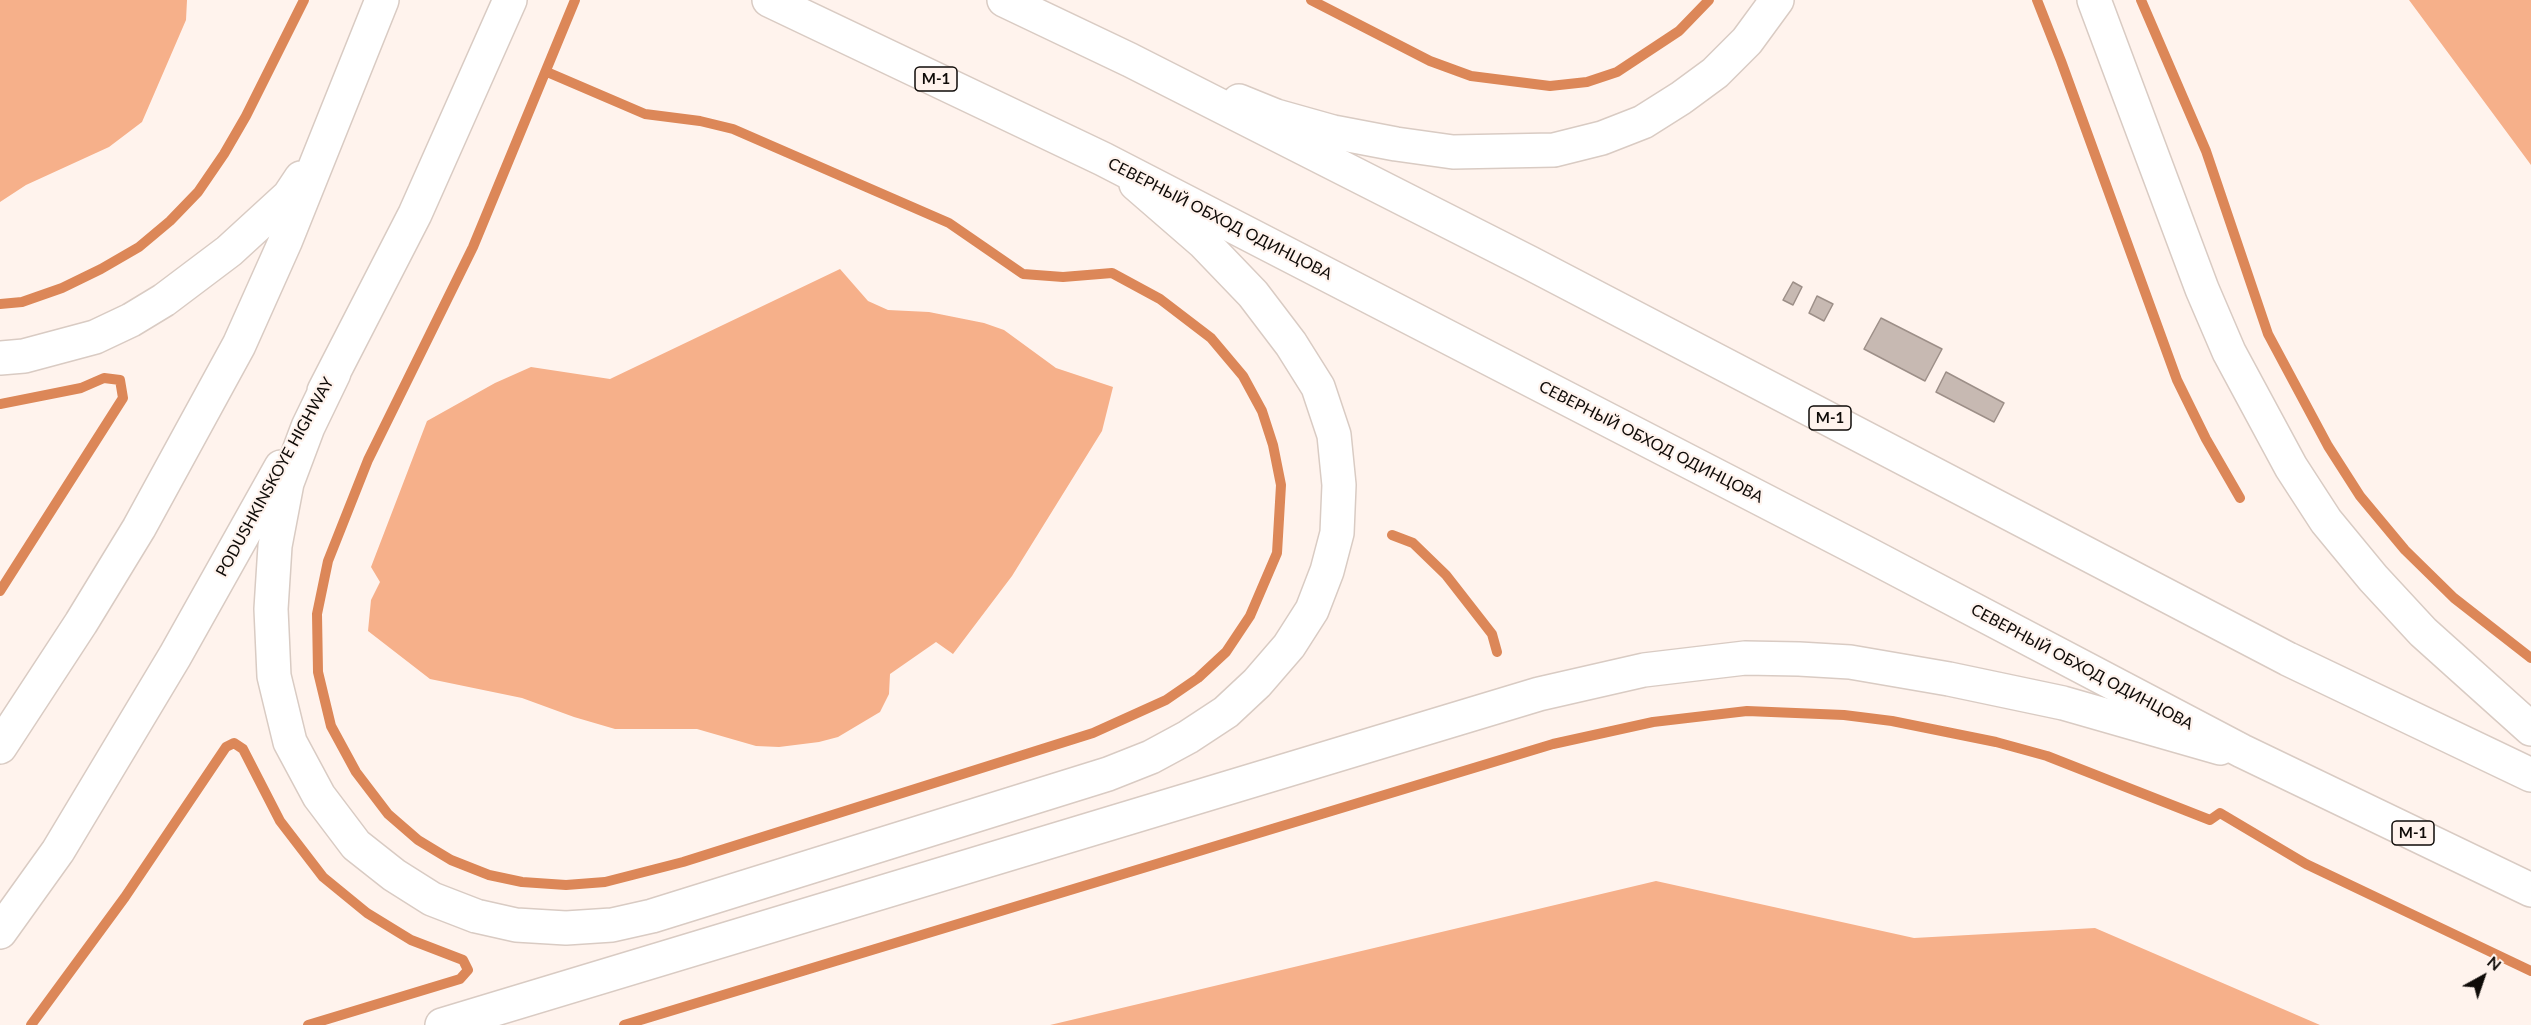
<!DOCTYPE html>
<html>
<head>
<meta charset="utf-8">
<style>
  body { margin:0 }
  #map { position:relative; width:2531px; height:1025px; overflow:hidden; background:#fff3ed; font-family:Lato,sans-serif }
  canvas { display:block }
  .north { position:absolute; left:2453px; top:947px; width:60px; height:60px; -webkit-text-stroke:4px #fff3ed; paint-order:stroke; rotate:40deg; font-size:16px; font-weight:700; line-height:24px; text-align:center; color:#0f0b08 }
  .north::after { content:''; display:block; margin:auto; width:21px; height:27px; background:#0f0b08; clip-path:polygon(50% 0,100% 100%,50% 72%,0 100%) }
</style>
</head>
<body>
<div id="map">
<canvas width="2531" height="1025"></canvas>
<div class="north">N</div>
</div>
<script>
const ctx = document.querySelector('canvas').getContext('2d');
ctx.lineJoin = 'round';
function fill(path, color) { ctx.fillStyle = color; ctx.fill(path, 'evenodd'); }
const poly = rows => new Path2D(rows.map(r => 'M' + r).join(''));
function strokePath(path, color, width, dash) { ctx.strokeStyle = color; ctx.lineWidth = width; ctx.lineCap = dash ? 'butt' : 'round'; ctx.setLineDash(dash || []); ctx.stroke(path); }
function label(font, color, halo, rows, align = 'center') {
  ctx.font = font + ' Lato,sans-serif'; ctx.lineWidth = 4.5; ctx.setLineDash([]); ctx.textBaseline = 'middle'; ctx.strokeStyle = halo; ctx.fillStyle = color; for (const [text, x, y, turn = 0] of rows) {
    ctx.save(); ctx.translate(x, y); ctx.rotate((+turn || 0) * Math.PI / 180); ctx.textAlign = isNaN(turn) ? turn : align; if (halo) ctx.strokeText(text, 0, 0); ctx.fillText(text, 0, 0); ctx.restore();
  }
}
fill(poly([
  [0,0,187,0,186,20,142,122,109,147,26,185,0,202],
  [2409,0,2531,0,2531,165],
  [840,269,868,301,888,310,929,312,984,323,1004,330,1056,368,1113,387,1102,431,1012,576,953,654,936,642,890,674,889,694,880,712,838,737,819,742,779,747,756,746,697,729,615,729,574,717,522,698,430,679,368,631,371,600,380,582,371,567,427,421,495,383,531,367,610,379],
  [1656,881,1914,938,2095,928,2320,1025,1050,1025]
]), '#f6b08a');
strokePath(poly([
  [1311,0,1430,61,1471,76,1550,86,1587,82,1617,72,1679,31,1709,0],
  [2037,0,2061,61,2177,380,2206,439,2240,498],
  [2141,0,2206,151,2268,334,2328,446,2360,496,2405,550,2454,598,2531,658],
  [547,72,645,114,700,121,733,129,949,223,1023,274,1063,277,1112,273,1160,299,1211,338,1243,376,1262,411,1273,445,1281,485,1277,553,1250,616,1226,652,1198,678,1166,700,1093,733,683,862,605,882,566,885,522,882,489,875,451,860,418,840,388,814,356,772,331,726,318,672,317,614,328,561,368,460,473,247,575,0],
  [0,304,22,302,62,288,101,269,139,247,170,221,198,192,224,154,246,116,304,0],
  [0,404,81,388,104,378,120,380,123,398,0,591],
  [1392,535,1413,543,1446,575,1492,634,1497,652],
  [31,1025,125,897,226,747,234,743,243,749,280,821,323,877,367,913,411,940,463,960,468,970,460,979,308,1025],
  [624,1025,1553,744,1653,722,1747,711,1844,715,1892,721,1996,742,2047,756,2210,820,2220,813,2306,864,2531,971]
]), '#dc8758', 10);
const building = poly([
  [1793,282,1802,287,1793,305,1783,300,1793,282],
  [1817,296,1833,304,1824,321,1809,313,1817,296],
  [1881,318,1942,349,1925,381,1864,349,1881,318],
  [1946,372,2004,403,1994,422,1936,392,1946,372]
]);
fill(building, '#c7b9b2');
strokePath(building, '#9d8f88', 1.5);
const secondary = poly([
  [2094,0,2202,289,2229,352,2291,467,2326,521,2373,578,2423,632,2531,729],
  [1239,101,1276,116,1333,132,1396,144,1453,152,1554,150,1602,138,1643,122,1681,98,1715,73,1747,41,1777,0],
  [0,358,24,356,95,337,131,320,164,300,229,251,289,196,301,178],
  [334,373,308,427,287,483,275,546,271,609,274,676,290,742,319,796,356,845,394,875,432,899,476,916,516,925,566,928,612,925,652,916,1108,774,1151,757,1188,737,1226,712,1257,683,1289,646,1312,610,1327,571,1337,533,1339,485,1334,435,1318,387,1291,344,1253,294,1204,243,1136,184],
  [324,391,415,214,510,0],
  [0,747,81,623,139,528,239,345,285,242,382,0],
  [0,932,58,851,175,656,281,467],
  [442,1025,1539,694,1644,670,1745,658,1799,659,1850,662,1949,679,2063,703,2220,748]
]);
const trunk = poly([
  [769,0,1103,159,1862,551,2242,751,2531,890],
  [1004,0,1130,60,1530,263,2288,659,2531,775]
]);
strokePath(secondary, '#d9cbc3', 36);
strokePath(trunk, '#d9cbc3', 36);
strokePath(secondary, '#fff', 33);
strokePath(trunk, '#fff', 33);
for (const [x, y, w] of [
  [936,79,42],
  [1830,418,42],
  [2413,833,42]
]) { const box = new Path2D(); box.roundRect(x - w / 2, y - 12, w, 24, 4.5); ctx.fillStyle = '#fff3ed'; ctx.fill(box); strokePath(box, '#0f0b08', 1.5); }
label('bold 15px', '#0f0b08', null, [
  ["М-1",936,79],
  ["М-1",1830,418],
  ["М-1",2413,833]
]);
label('16px', '#0f0b08', '#fff3ed', [
  ["СЕВЕРНЫЙ ОБХОД ОДИНЦОВА",1220,219,27],
  ["СЕВЕРНЫЙ ОБХОД ОДИНЦОВА",1651,442,27],
  ["PODUSHKINSKOYE HIGHWAY",275,477,-61],
  ["СЕВЕРНЫЙ ОБХОД ОДИНЦОВА",2082,667,28]
]);
</script>
</body>
</html>
